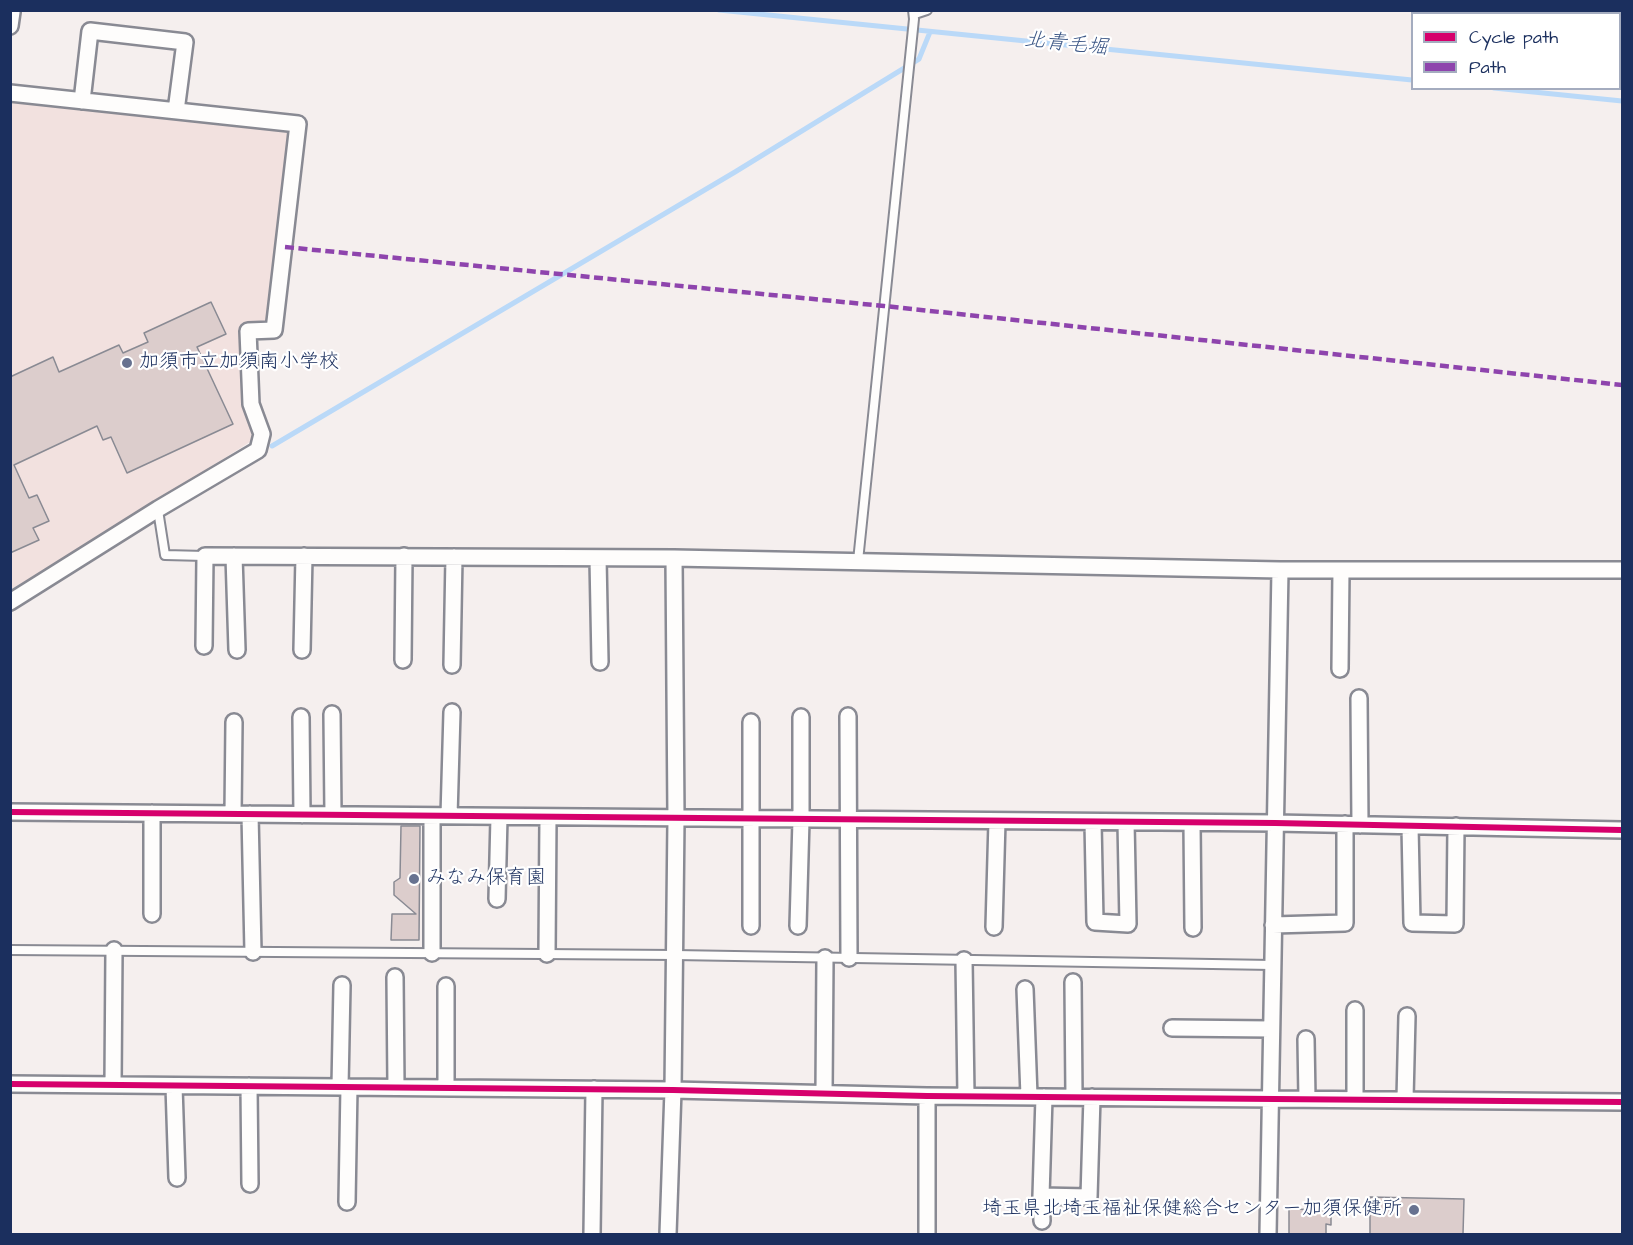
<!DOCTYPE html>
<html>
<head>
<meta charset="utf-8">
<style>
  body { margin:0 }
  #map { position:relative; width:1633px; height:1245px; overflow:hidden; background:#f5efee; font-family:"Architects Daughter",sans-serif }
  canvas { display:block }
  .frame { position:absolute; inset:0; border:12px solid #1b2f5e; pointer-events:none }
  .legend { position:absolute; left:1411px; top:12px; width:210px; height:78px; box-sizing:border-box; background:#fff; border:2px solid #a4acbf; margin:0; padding:8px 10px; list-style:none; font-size:18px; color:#1b2f5e }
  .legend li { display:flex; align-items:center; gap:12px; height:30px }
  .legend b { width:30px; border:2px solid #a4acbf }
</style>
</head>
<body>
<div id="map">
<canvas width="1633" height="1245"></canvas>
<div class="frame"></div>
<ul class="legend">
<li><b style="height:8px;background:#d6006c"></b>Cycle path</li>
<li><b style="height:8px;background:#8e44ad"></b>Path</li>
</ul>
</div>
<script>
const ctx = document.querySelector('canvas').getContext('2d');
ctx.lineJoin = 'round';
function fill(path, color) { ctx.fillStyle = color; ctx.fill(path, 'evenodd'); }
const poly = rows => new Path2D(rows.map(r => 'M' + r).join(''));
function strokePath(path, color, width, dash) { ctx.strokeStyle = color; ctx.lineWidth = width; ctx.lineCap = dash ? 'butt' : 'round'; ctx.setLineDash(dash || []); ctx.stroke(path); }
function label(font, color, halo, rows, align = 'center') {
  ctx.font = font + ' "Architects Daughter","Klee One",sans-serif'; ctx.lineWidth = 4.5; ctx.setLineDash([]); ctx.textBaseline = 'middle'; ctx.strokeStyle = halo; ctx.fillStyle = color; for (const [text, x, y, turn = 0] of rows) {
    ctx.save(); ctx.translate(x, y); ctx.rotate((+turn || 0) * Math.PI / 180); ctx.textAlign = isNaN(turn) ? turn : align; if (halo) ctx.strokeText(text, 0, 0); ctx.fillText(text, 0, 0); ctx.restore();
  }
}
fill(poly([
  [11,98,290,130,269,323,242,323,245,404,256,433,253,440,11,593]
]), '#f2e1df');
strokePath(poly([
  [719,10,1412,80],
  [1494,88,1622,101],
  [272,446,735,172,919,59,930,32],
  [10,593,22,586]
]), '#bad9f8', 5);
const building = poly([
  [211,302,226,334,197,347,233,424,127,473,111,437,103,440,97,426,14,465,29,498,37,495,49,521,33,528,39,540,10,553,10,377,53,357,59,372,119,345,123,353,148,342,144,333,211,302],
  [401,826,420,826,419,940,391,940,392,914,416,914,394,895,394,882,400,878,401,826],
  [1370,1197,1464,1199,1463,1234,1370,1234,1370,1197],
  [1289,1209,1331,1210,1331,1225,1326,1224,1326,1234,1289,1234,1289,1209]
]);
fill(building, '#dccdcc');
strokePath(building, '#898a93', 1.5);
const lane = poly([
  [915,14,927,10],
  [158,510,165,555,205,556],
  [858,561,914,19,913,10],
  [10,950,675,955,1272,965]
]);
const street = poly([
  [10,12,12,12,10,26],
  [10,93,298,124,274,330,248,331,251,404,262,434,258,450,158,509,10,602],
  [82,101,90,31,185,42,176,111],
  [234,556,237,650],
  [598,558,600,662],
  [204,646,205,556,674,558,1280,570,1622,570],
  [302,650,304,556],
  [403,660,404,556],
  [452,665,454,557],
  [1340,669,1341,570],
  [1359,698,1360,825],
  [332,714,333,815],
  [848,716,849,958],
  [301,717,302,815],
  [751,722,751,926],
  [10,812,1275,823,1622,830],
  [233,814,234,722],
  [250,814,253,952],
  [432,816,432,953],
  [449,816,452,712],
  [1093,822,1095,922,1128,924,1126,822],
  [1192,823,1193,928],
  [1410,826,1412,923,1455,924,1456,826],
  [497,899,499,817],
  [152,914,152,813],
  [1273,925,1345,923,1345,824],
  [798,926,801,820,801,717],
  [994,927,997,821],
  [547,954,548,817],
  [964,960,966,1096],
  [395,977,396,1087],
  [1073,982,1074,1097],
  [446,986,446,1088],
  [1025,989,1029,1096],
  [1172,1028,1271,1029],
  [1306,1039,1307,1099],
  [10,1084,673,1090,927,1096,1622,1102],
  [113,1085,114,950],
  [174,1086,177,1178],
  [249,1086,250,1184],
  [340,1087,342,985],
  [824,1093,825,958],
  [927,1096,927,1234],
  [1355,1099,1355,1010],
  [1405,1099,1407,1016],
  [1041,1196,1089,1197,1092,1097],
  [347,1202,349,1087],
  [1042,1221,1041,1196,1044,1097],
  [592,1234,594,1089],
  [668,1234,673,1090,676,819,674,558],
  [1268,1234,1280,570]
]);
strokePath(lane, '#898a93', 12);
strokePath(street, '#898a93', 20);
strokePath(lane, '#fefdfc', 8);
strokePath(street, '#fefdfc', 15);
strokePath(poly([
  [1568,14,1570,10],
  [285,247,884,306,1622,385]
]), '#8e44ad', 4.5, [9, 4.5]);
strokePath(poly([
  [10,812,1275,823,1622,830],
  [10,1084,673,1090,927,1096,1622,1102]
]), '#d6006c', 6);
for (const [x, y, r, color] of [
  [127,363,6,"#677290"],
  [414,879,6,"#677290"],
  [1414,1210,6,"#677290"]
]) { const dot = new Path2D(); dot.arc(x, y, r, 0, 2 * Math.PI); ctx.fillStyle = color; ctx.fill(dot); strokePath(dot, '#fff', 2); }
label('20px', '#1b2f5e', '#fff', [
  ["加須市立加須南小学校",139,363],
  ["みなみ保育園",426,879],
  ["埼玉県北埼玉福祉保健総合センター加須保健所",1402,1210,"right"]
], 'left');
label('italic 21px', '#3c5786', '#fff', [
  ["北青毛堀",1066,45,6]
]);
</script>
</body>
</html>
